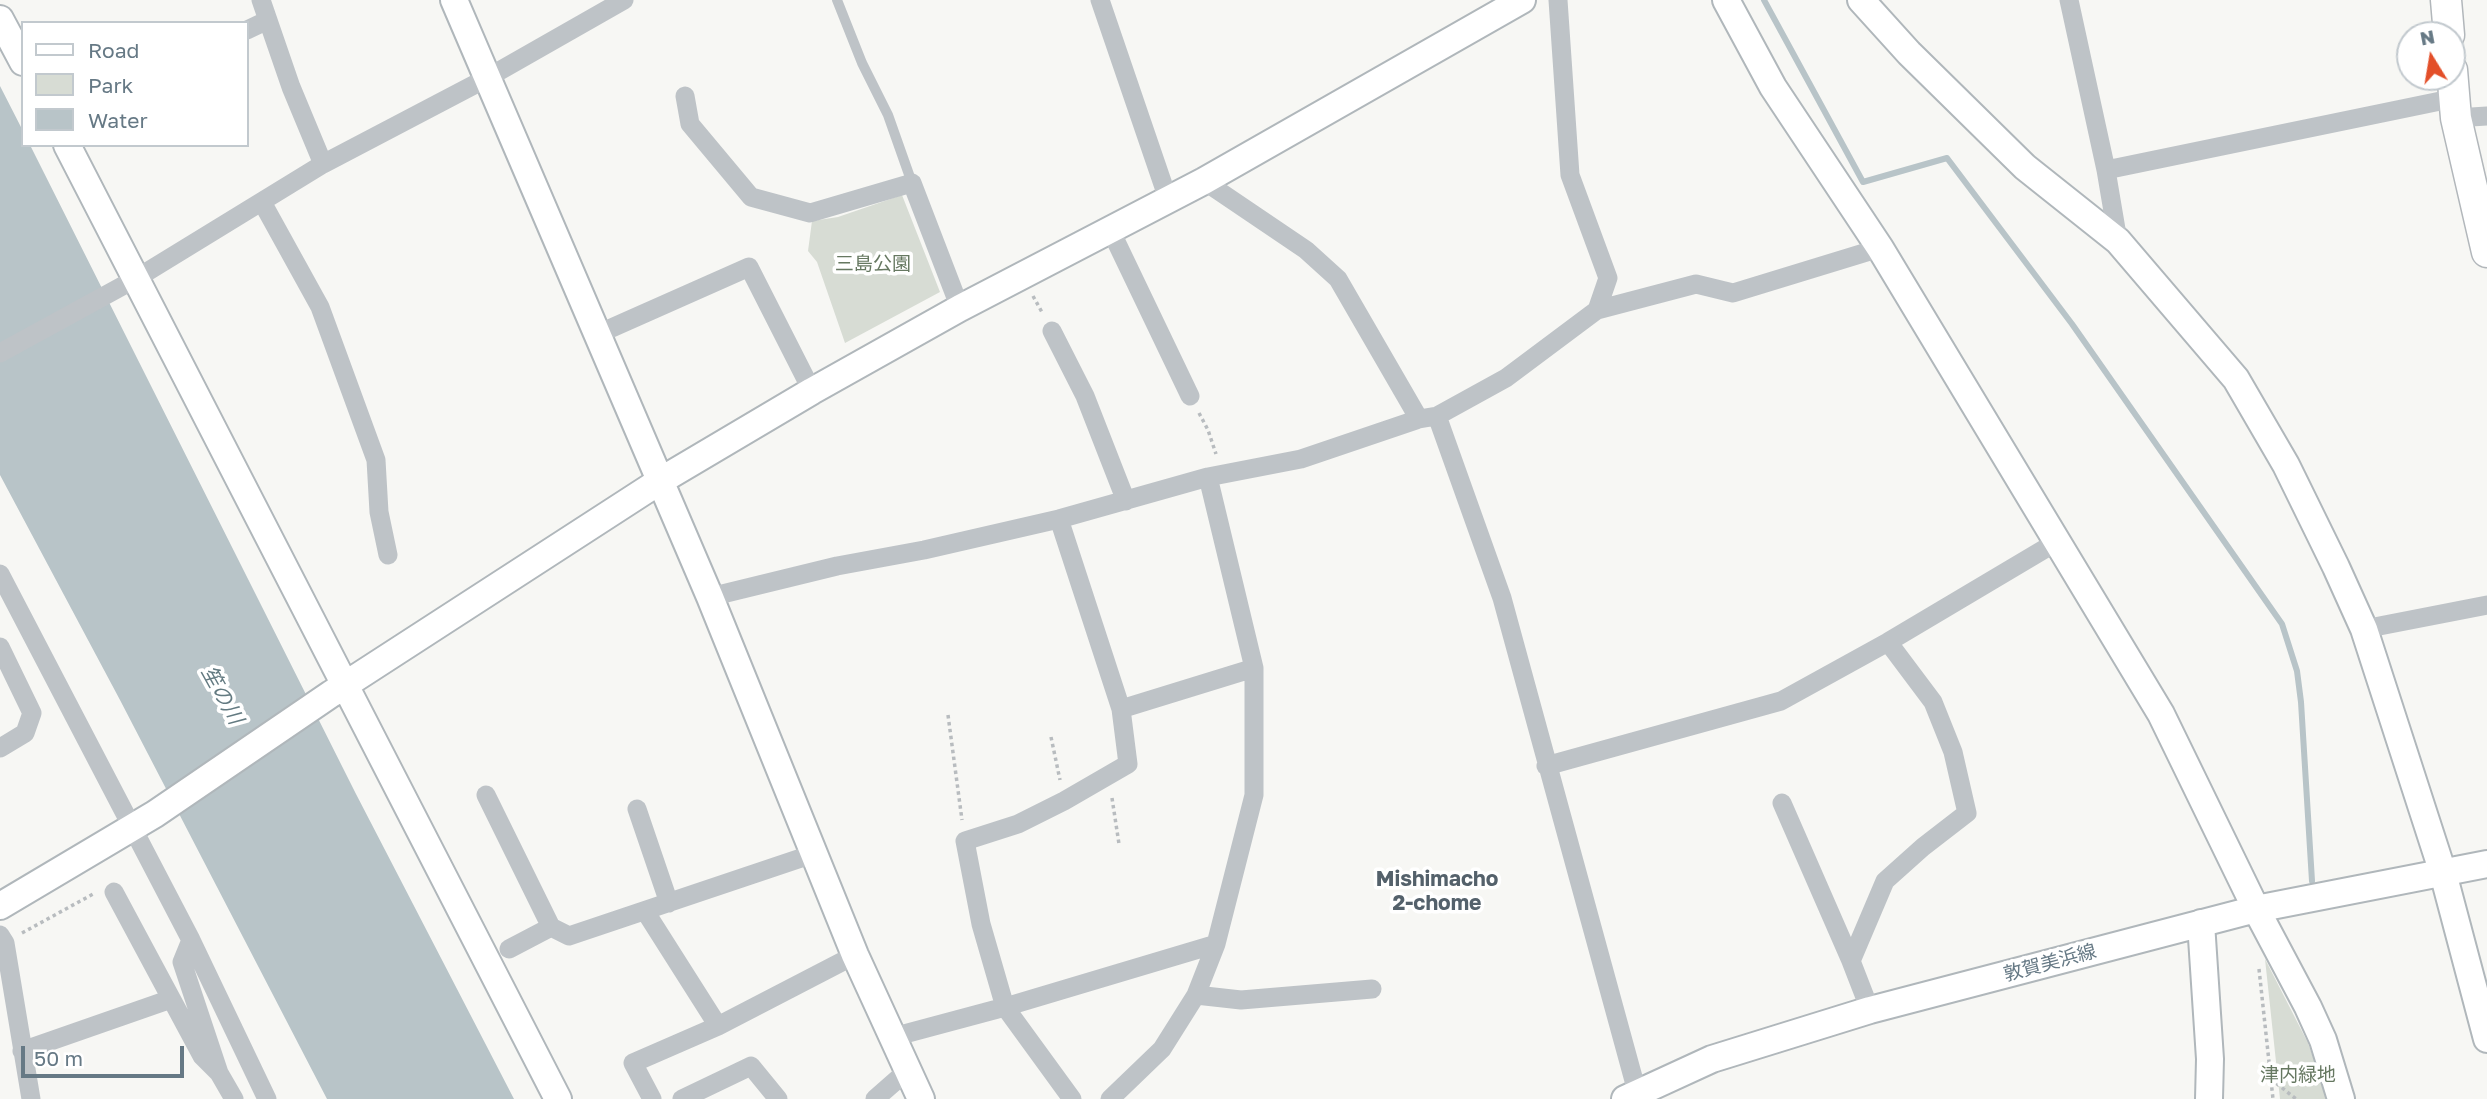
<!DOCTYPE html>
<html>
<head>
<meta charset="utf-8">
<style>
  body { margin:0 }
  #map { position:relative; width:2487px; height:1099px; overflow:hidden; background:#f7f7f4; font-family:"Golos Text",sans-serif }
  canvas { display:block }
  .legend { position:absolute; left:21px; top:21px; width:228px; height:126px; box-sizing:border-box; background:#fff; border:2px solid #c2c9ce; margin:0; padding:9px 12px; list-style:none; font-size:21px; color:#667985 }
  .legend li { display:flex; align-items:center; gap:14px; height:35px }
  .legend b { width:35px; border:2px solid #c2c9ce }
  .north { position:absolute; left:2396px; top:21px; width:70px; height:70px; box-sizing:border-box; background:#fff; border:2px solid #c2c9ce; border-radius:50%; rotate:349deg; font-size:19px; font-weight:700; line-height:28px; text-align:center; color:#667985 }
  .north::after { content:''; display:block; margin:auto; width:24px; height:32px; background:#e34f29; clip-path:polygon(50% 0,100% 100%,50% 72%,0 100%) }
  .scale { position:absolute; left:21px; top:1046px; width:163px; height:32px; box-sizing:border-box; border:4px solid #667985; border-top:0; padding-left:9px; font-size:21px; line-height:24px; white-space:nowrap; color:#667985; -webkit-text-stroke:5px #fff; paint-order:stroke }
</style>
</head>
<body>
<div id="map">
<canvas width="2487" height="1099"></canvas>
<ul class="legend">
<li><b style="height:9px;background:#fff"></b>Road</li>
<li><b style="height:19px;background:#d7dcd4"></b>Park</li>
<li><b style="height:19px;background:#b8c4c8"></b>Water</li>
</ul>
<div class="north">N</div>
<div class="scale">50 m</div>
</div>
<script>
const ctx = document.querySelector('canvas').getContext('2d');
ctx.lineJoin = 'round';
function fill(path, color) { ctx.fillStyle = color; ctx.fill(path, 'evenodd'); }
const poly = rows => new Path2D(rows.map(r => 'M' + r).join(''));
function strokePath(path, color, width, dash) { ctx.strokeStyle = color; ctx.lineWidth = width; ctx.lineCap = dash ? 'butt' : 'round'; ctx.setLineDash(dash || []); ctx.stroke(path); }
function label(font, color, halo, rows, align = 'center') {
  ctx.font = font + ' "Golos Text","Noto Sans JP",sans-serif'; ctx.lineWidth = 7; ctx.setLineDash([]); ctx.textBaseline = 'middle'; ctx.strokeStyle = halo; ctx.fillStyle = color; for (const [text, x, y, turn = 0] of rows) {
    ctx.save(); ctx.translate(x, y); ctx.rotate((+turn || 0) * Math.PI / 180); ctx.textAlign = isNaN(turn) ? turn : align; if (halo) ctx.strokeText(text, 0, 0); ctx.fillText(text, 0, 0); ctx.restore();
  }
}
fill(poly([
  [902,195,940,292,845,343,817,262,808,251,812,221,838,217],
  [2265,959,2308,1043,2328,1099,2280,1099]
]), '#d7dcd4');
fill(poly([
  [0,86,23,131,23,145,30,145,356,794,514,1099,327,1099,120,700,0,475]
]), '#b8c4c8');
strokePath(poly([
  [1764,0,1863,182,1947,158,2072,324,2282,624,2297,671,2301,702,2312,881]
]), '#b8c4c8', 6);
const secondary = poly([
  [454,0,710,597,855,955,921,1099],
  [1726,0,1773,87,1880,248,2161,714,2256,909,2308,1007,2323,1040,2341,1099],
  [1861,0,1909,53,2025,167,2118,241,2236,379,2286,465,2336,567,2364,629,2443,873,2487,1039],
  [0,19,23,62],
  [67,145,558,1099],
  [0,906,155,814,331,694,660,481,812,391,960,308,1204,181,1522,0],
  [2201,923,2210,1059,2209,1099],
  [1625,1099,1712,1059,1870,1010,2256,909,2487,864]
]);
const primary = poly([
  [2446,0,2449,35],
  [2452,70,2456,118,2487,252]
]);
strokePath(secondary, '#b0b7bb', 30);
strokePath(primary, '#b2b7bb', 33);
strokePath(poly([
  [1033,296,1043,314],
  [1199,413,1208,430,1216,454],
  [948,715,962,820],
  [1051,737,1060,780],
  [1112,798,1119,844],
  [22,933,95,893],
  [2259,969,2273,1099],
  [2271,1079,2296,1099]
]), '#b8bcbf', 3.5, [3.5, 3.5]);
strokePath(poly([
  [837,0,862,63,888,115,912,183]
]), '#bec3c7', 10);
strokePath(poly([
  [261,0,291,87,323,164],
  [1100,0,1168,199],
  [2069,0,2106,170,2118,241],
  [247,30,268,20],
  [685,96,690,124,751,197,810,213,912,183,960,308],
  [2456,118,2487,116],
  [2106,170,2455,98],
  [1204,181,1306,250,1338,279,1419,419],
  [262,202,320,307,376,460,379,512,388,555],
  [1110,229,1190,396],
  [1597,310,1696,284,1733,293,1880,248],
  [1052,331,1085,396,1126,501],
  [598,334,749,267,812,391],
  [0,353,137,278,323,164,487,78,624,0],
  [1437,416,1502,598,1639,1099],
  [1059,519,1121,709,1254,668],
  [0,574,191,940,267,1099],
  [710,597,837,566,924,550,1059,519,1208,477,1301,459,1419,419,1437,416,1506,378,1597,310,1608,278,1570,175,1558,0],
  [2364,629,2487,605],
  [0,647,32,713,25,733,0,748],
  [1546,766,1781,701,1888,642,2058,541],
  [486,795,551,927,569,936,816,853],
  [1782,803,1851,961],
  [637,809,669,903],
  [114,892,202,1056,219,1073],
  [645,911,718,1026],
  [0,935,5,943,31,1099],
  [191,940,182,962,219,1073,234,1099],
  [509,949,551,927],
  [1196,995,1241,1000,1372,989],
  [1870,1010,1851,961,1885,881,1923,847,1967,813,1953,752,1933,702,1888,642],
  [893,1037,1005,1007,1216,944,1254,795,1254,668,1208,477],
  [22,1051,171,999],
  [652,1099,633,1063,718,1026,855,955],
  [682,1099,751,1066,778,1099],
  [875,1099,908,1070],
  [1072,1099,1005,1007,981,924,965,841,1018,824,1064,801,1128,764,1121,709],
  [1110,1099,1162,1049,1196,995,1216,944]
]), '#bec3c7', 19);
strokePath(secondary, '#fff', 26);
strokePath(primary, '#fff', 30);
label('19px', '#667861', '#fff', [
  ["三島公園",873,264],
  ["津内緑地",2298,1075]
]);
label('19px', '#667985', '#fff', [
  ["敦賀美浜線",2050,963,-15]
]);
label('italic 21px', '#637a81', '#fff', [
  ["笙の川",222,695,61]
]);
label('bold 21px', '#54616b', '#fff', [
  ["Mishimacho",1437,879],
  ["2-chome",1437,903]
]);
</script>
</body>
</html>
